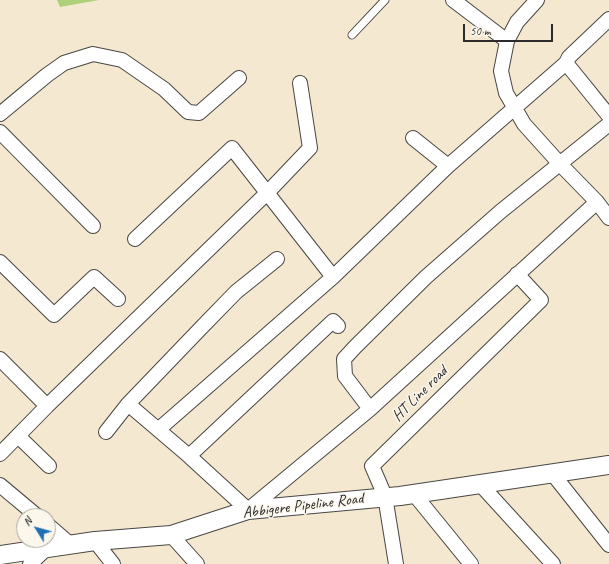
<!DOCTYPE html>
<html>
<head>
<meta charset="utf-8">
<style>
  body { margin:0 }
  #map { position:relative; width:609px; height:564px; overflow:hidden; background:#f4e8d0; font-family:Caveat,sans-serif }
  canvas { display:block }
  .north { position:absolute; left:16px; top:508px; width:40px; height:40px; box-sizing:border-box; background:#fbf7ec; border:1px solid #a8a59f; border-radius:50%; rotate:307deg; font-size:11px; font-weight:700; line-height:16px; text-align:center; color:#2b2b2b }
  .north::after { content:''; display:block; margin:auto; width:14px; height:18px; background:#1f6fb2; clip-path:polygon(50% 0,100% 100%,50% 72%,0 100%) }
  .scale { position:absolute; left:463px; top:24px; width:90px; height:18px; box-sizing:border-box; border:2px solid #2b2b2b; border-top:0; padding-left:5px; font-size:12px; line-height:14px; white-space:nowrap; color:#2b2b2b; -webkit-text-stroke:3px #fbf7ec; paint-order:stroke }
</style>
</head>
<body>
<div id="map">
<canvas width="609" height="564"></canvas>
<div class="north">N</div>
<div class="scale">50 m</div>
</div>
<script>
const ctx = document.querySelector('canvas').getContext('2d');
ctx.lineJoin = 'round';
function fill(path, color) { ctx.fillStyle = color; ctx.fill(path, 'evenodd'); }
const poly = rows => new Path2D(rows.map(r => 'M' + r).join(''));
function strokePath(path, color, width, dash) { ctx.strokeStyle = color; ctx.lineWidth = width; ctx.lineCap = dash ? 'butt' : 'round'; ctx.setLineDash(dash || []); ctx.stroke(path); }
function label(font, color, halo, rows, align = 'center') {
  ctx.font = font + ' Caveat,sans-serif'; ctx.lineWidth = 3; ctx.setLineDash([]); ctx.textBaseline = 'middle'; ctx.strokeStyle = halo; ctx.fillStyle = color; for (const [text, x, y, turn = 0] of rows) {
    ctx.save(); ctx.translate(x, y); ctx.rotate((+turn || 0) * Math.PI / 180); ctx.textAlign = isNaN(turn) ? turn : align; if (halo) ctx.strokeText(text, 0, 0); ctx.fillText(text, 0, 0); ctx.restore();
  }
}
fill(poly([
  [57,0,99,0,60,7]
]), '#add078');
const service = poly([
  [352,35,385,0]
]);
const minor = poly([
  [453,0,507,41],
  [537,0,517,22,507,41,501,71,506,93,524,124,560,164,597,202,609,218],
  [609,19,569,57,566,63,609,116],
  [0,114,47,75,64,63,93,54,122,60,164,89,188,112,199,113,239,78],
  [0,132,93,226],
  [413,138,448,166],
  [135,239,232,148,333,277],
  [0,262,54,315,94,277,118,299],
  [0,359,47,406,0,454],
  [128,404,189,456,248,510,370,409,345,376,344,359,355,347,426,277,500,212,609,124],
  [47,406,268,192,310,148,300,83],
  [370,409,597,202],
  [159,429,333,277,448,166,566,63],
  [106,432,128,404,200,329,236,292,277,259],
  [18,436,49,466],
  [189,456,333,321,338,326],
  [552,473,609,545],
  [480,484,553,564],
  [0,485,37,516],
  [414,494,471,564],
  [48,525,71,545],
  [171,535,197,564],
  [95,541,113,564],
  [30,564,46,549],
  [396,564,385,496,372,466,541,300,517,274]
]);
const tertiary = poly([
  [0,555,95,541,171,535,248,510,400,496,609,465]
]);
strokePath(service, '#494744', 9);
strokePath(minor, '#494744', 16);
strokePath(tertiary, '#494744', 20);
strokePath(service, '#fff', 7);
strokePath(minor, '#fff', 14);
strokePath(tertiary, '#fff', 18);
label('16px', '#2b2b2b', '#fbf7ec', [
  ["HT Line road",420,394,-45],
  ["Abbigere Pipeline Road",303,506,-7]
]);
</script>
</body>
</html>
